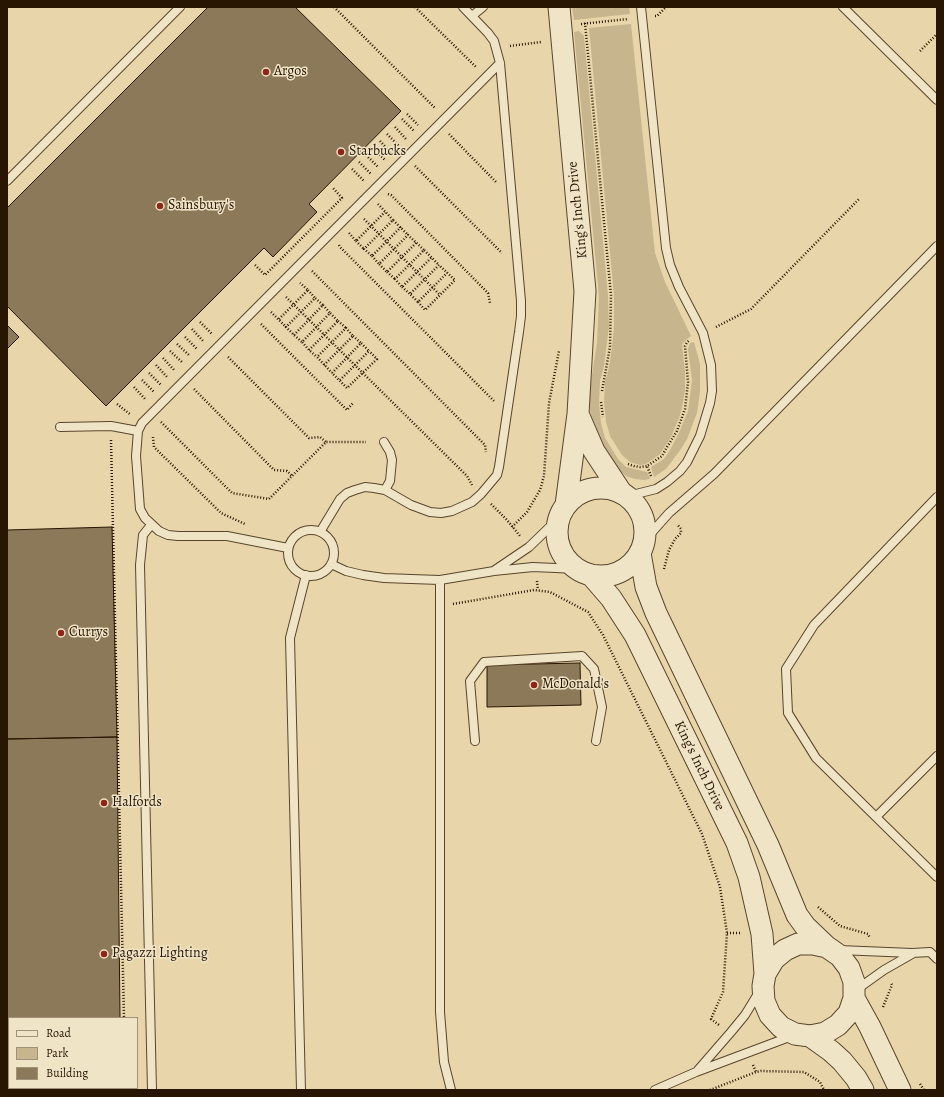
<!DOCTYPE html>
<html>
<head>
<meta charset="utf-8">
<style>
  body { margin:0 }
  #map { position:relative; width:944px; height:1097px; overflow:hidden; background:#e8d5a9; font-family:Alegreya,serif }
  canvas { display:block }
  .frame { position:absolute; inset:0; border:8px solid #281603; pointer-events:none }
  .legend { position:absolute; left:8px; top:1017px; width:130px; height:72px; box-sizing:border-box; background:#f0e4c7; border:1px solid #a09279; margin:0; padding:5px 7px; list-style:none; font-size:12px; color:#281603 }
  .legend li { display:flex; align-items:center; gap:8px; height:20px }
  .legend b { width:20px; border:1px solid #a09279 }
</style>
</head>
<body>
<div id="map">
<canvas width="944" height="1097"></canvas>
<div class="frame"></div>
<ul class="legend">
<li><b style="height:5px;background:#f0e4c7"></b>Road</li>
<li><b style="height:11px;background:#c7b58d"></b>Park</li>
<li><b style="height:11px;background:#8c7959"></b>Building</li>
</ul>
</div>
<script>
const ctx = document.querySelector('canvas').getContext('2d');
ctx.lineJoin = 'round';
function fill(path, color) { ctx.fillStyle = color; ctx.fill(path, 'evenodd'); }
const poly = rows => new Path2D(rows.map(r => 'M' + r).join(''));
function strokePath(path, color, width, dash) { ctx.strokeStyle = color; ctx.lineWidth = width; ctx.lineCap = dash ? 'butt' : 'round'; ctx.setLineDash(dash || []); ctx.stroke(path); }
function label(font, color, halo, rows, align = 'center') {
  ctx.font = font + ' Alegreya,serif'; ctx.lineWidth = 3; ctx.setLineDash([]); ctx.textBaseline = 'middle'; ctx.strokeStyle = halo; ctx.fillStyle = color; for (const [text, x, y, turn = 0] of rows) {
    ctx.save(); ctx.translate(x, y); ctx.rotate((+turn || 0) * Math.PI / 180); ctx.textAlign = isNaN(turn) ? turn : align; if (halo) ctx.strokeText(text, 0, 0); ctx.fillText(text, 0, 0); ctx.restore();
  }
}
fill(poly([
  [572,7,629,7,630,14,574,20],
  [631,24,655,253,665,282,691,336,687,339,682,344,685,372,685,390,682,408,679,418,671,437,660,454,646,464,640,465,630,462,622,455,610,436,606,422,604,402,605,382,609,367,612,348,614,327,614,295,589,28],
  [579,31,584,36,608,296,609,326,604,366,600,381,599,403,601,423,605,438,618,459,626,467,647,472,650,479,644,480,635,479,626,476,612,464,593,424,590,410,590,388,597,343,599,296,574,32],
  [694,342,700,364,700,392,697,413,687,439,681,449,666,469,654,477,651,467,664,459,670,450,679,433,688,411,692,380,688,349,690,343]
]), '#c7b58d');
const building = poly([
  [208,7,295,7,401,111,309,204,317,212,273,257,264,248,106,406,7,306,7,208,208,7],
  [7,325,19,337,7,349,7,325],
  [112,527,117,737,7,739,7,530,112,527],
  [580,663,581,705,487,707,487,665,580,663],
  [117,737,120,1018,9,1018,9,1088,121,1088,121,1090,7,1090,7,739,117,737]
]);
fill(building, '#8c7959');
strokePath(building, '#281603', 1);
const service = poly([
  [843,7,937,100],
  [472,16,483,7],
  [7,181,180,7],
  [60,427,111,426,138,431],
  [384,442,390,452,392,460,390,481,385,490],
  [628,496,656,489,667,482,680,471,687,462,700,436,710,403,712,391,711,365,703,333,679,287,670,265,666,248,641,7],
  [937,497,814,625,786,669,788,713,816,758,937,877],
  [151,525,143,535,140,565,152,1090],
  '288 553a23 23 0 1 1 46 0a23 23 0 1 1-46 0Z',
  [320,532,340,499,347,493,355,490,365,487,374,488,385,490,411,505,430,512,441,513,452,511,472,502,481,494,497,475,499,467,519,332,521,316,521,301,500,63,494,41,488,33,463,7],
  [645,540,669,513,714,474,937,246],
  [288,548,227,536,178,536,168,535,159,531,145,518,140,509,136,456,138,431,142,423,500,63],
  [331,564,346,571,363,575,384,578,411,579,440,580,494,571,533,567,578,569],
  [495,570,529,547,559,518],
  [440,580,440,1012,444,1062,451,1090],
  [475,741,470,681,484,662,582,656,594,669,602,707,596,741],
  [876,817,937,756],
  [839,950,912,953,930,952,937,959],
  [856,990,884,970,912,954],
  [698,1070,731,1032,745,1015,759,992],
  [301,1090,290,638,306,575],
  [655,1090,696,1072,792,1036]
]);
const tertiary = poly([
  [559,7,585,291,578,414,566,505],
  [578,414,594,451,621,492],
  '557 532a44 44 0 1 1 88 0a44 44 0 1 1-88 0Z',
  [640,553,646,587,656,613,768,845,797,915,805,926,827,947],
  [591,575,611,598,635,635,737,843,749,877,762,934,765,974,763,986,764,1001,770,1015,781,1027,795,1034,810,1036,825,1033,838,1025,849,1013,854,998,854,982,849,968,840,956,827,947,813,944,798,944,785,950,774,959,765,974],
  [854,998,870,1027,900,1090],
  [810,1036,831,1051,842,1061,856,1078,863,1090]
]);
strokePath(service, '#58462c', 10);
strokePath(tertiary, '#58462c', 23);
strokePath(poly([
  [334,7,435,108],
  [415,7,476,67],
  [655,16,657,16,666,7],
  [585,23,611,295,610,347,602,391],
  [581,24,628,19],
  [510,46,541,42],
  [920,51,937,34],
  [407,114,418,125],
  [402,119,414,131],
  [395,127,406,139],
  [387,134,399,146],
  [449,134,496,182],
  [380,141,392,154],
  [373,148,385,160],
  [366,155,378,167],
  [359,162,371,174],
  [415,166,502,253],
  [352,169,364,181],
  [388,194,391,195,488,293,490,303],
  [378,204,393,220],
  [364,219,440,295],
  [401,227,372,256,364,249,393,220,408,235],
  [349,233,356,241,385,212],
  [356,241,364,249],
  [416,243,387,272,379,264,408,235,424,250],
  [339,245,340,247,494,401],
  [372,256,379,264],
  [431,258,402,287,395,279,424,250,439,265],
  [255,265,265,275,342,198,333,188],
  [312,271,485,445,486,452],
  [387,272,395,279],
  [402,287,410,294],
  [308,290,315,298],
  [286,297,467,476,472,485],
  [418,302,425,310,455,280,439,265,410,294,418,302,447,273],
  [323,305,330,313],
  [271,312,286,327],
  [279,319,308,290,300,283],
  [338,321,346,328],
  [200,322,212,334],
  [261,324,347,410,353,403],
  [716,327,751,309,860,198],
  [192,329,204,342],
  [294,335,323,305,315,298,286,327,294,335,302,342],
  [353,336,361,343],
  [185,337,197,349],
  [177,344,190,356],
  [309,350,338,321,330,313,302,342,309,350,317,357],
  [170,351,183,363],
  [228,357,309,438,320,437,326,442],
  [163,358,175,371],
  [156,365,168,378],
  [324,365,353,336,346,328,317,357,332,373],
  [149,373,161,385],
  [142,380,154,392],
  [340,380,369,351,361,343,332,373,347,388,377,359,369,351],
  [134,387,146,400],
  [194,389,274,470,287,471,292,476],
  [601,402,603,417],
  [117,404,131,415],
  [161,422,232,493,269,499,326,442,366,442],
  [153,437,154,447,221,513,245,524],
  [111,440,124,1018],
  [628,464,634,466,640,467,647,466],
  [651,476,647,466,662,456,667,447,677,431,685,409,688,382,685,346,687,342,690,340],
  [491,504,507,520,520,536],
  [512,527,527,512,540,490,544,476,549,403,559,351],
  [664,569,669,550,675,539,681,533,681,529,677,524],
  [537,581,538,590],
  [453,604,534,590,550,592,588,612,603,635,702,834,720,887,727,933,723,992,711,1019,719,1025],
  [818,907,840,926,868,934,870,938],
  [727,933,741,933],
  [883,1007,892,985,891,983],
  [753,1065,756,1072],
  [920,1084,924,1090],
  [125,1088,125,1090],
  [710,1090,756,1072,761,1071,804,1072,820,1082,824,1090]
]), '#281603', 2.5, [1, 2]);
strokePath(service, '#f0e4c7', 8);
strokePath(tertiary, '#f0e4c7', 21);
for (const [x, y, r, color] of [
  [266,72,4,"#8f2418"],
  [341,152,4,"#8f2418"],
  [160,206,4,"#8f2418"],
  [61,633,4,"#8f2418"],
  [534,685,4,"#8f2418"],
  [104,803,4,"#8f2418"],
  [104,954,4,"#8f2418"]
]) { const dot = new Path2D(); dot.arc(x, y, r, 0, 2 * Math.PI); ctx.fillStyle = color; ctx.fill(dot); strokePath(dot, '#f0e4c7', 1.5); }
label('14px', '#281603', '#f0e4c7', [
  ["Argos",274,72],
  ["Starbucks",349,152],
  ["Sainsbury's",168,206],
  ["Currys",69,633],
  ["McDonald's",542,685],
  ["Halfords",112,803],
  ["Pagazzi Lighting",112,954]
], 'left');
label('14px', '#281603', '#f0e4c7', [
  ["King's Inch Drive",578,210,-96],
  ["King's Inch Drive",699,766,64]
]);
</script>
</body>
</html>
